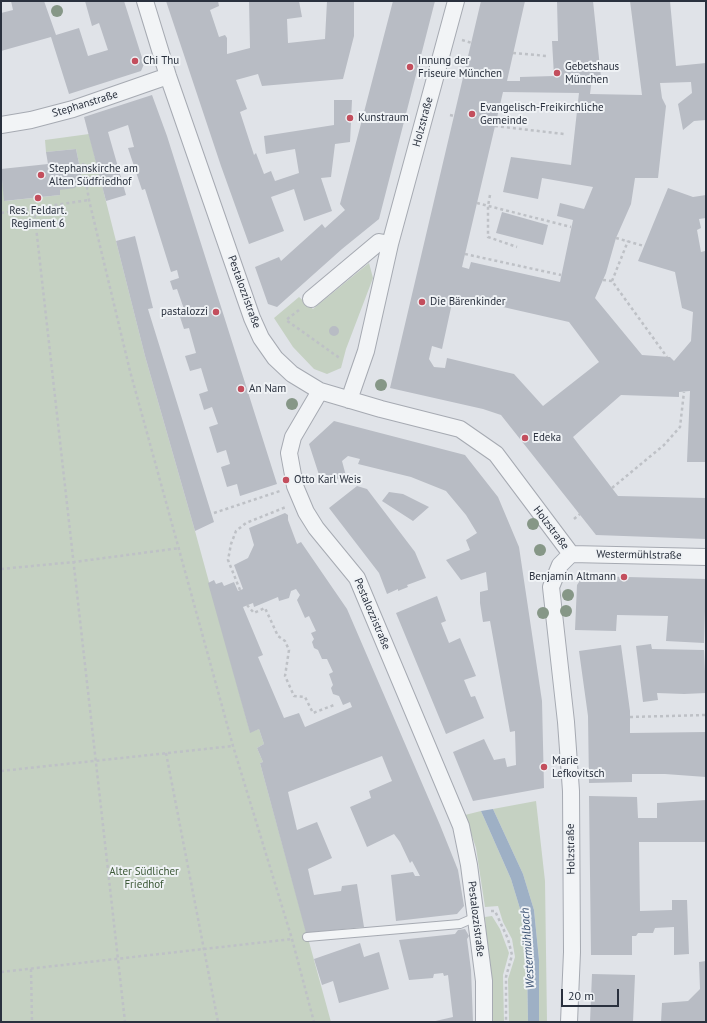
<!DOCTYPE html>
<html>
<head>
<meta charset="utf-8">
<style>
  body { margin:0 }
  #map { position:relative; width:707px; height:1023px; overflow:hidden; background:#e0e3e8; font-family:"PT Sans",sans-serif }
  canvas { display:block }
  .frame { position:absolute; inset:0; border:2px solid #2a313e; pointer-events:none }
  .scale { position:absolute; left:561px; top:989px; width:58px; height:18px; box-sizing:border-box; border:2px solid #2a313e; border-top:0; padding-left:5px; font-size:12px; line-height:14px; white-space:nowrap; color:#2a313e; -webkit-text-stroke:3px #eff2f5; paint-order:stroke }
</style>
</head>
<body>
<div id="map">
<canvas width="707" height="1023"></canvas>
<div class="frame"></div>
<div class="scale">20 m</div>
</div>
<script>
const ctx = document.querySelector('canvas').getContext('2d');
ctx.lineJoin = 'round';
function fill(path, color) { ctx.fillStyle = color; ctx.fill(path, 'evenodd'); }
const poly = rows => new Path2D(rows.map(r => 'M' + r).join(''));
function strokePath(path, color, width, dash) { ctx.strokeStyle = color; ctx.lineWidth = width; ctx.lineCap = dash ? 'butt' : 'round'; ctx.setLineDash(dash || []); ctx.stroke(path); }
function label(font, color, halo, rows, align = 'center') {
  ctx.font = font + ' "PT Sans",sans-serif'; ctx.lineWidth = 4; ctx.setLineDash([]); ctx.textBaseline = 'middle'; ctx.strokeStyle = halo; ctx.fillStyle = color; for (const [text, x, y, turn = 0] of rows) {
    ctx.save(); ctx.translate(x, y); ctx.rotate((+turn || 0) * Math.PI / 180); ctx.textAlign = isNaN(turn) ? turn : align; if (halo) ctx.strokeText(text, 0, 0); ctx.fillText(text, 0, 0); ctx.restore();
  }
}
fill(poly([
  [89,134,145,356,195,531,250,732,259,729,264,744,257,748,263,762,260,763,331,1022,1,1022,1,171,5,201,60,195,60,190,82,178,76,149,46,152,45,140],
  [369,263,373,278,346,349,341,368,327,374,314,369,293,347,274,318,299,297,313,309],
  [536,801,545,881,547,1022,539,1022,539,960,534,910,523,874,493,809],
  [481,811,511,879,521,912,527,961,528,1022,509,1022,508,979,515,957,512,939,503,922,498,906,485,907,476,848,465,815],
  [492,916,500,929,509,953,503,975,504,1022,493,1022,485,917]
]), '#c5d1c2');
fill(poly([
  [493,809,523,874,534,910,539,960,539,1022,528,1022,527,961,521,912,511,879,481,811]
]), '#9eb0c5');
fill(poly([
  [11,1,44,1,56,35,79,28,88,56,108,50,99,23,92,26,85,1,124,1,144,64,141,71,69,94,51,37,1,51,1,13,13,10],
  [166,1,218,1,219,6,210,10,219,37,225,35,227,38,227,54,250,48,249,1,299,1,302,17,287,19,288,43,325,39,327,1,354,1,354,36,343,79,262,86,258,74,236,80,247,109,240,112,254,155,256,153,264,174,271,171,275,181,299,173,295,149,266,154,264,136,334,125,334,100,352,100,350,142,335,144,331,177,321,178,332,211,304,221,294,189,271,197,284,231,249,244,221,166],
  [393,1,435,1,379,219,342,249,277,307,268,304,255,267,279,257,281,261,322,224,325,228,345,210,340,204],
  [481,1,525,1,507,81,520,81,520,77,554,76,552,41,558,41,557,1,593,1,601,77,592,78,590,94,642,95,630,1,670,1,676,66,706,63,706,120,694,121,683,130,678,104,692,93,691,82,660,83,662,98,666,106,658,178,635,178,631,204,616,238,606,273,595,298,642,355,670,357,674,361,691,341,693,312,682,308,675,272,638,261,668,188,693,197,706,195,706,218,699,219,701,228,697,230,701,252,705,251,706,254,706,462,687,462,690,391,679,392,679,397,621,395,573,437,618,496,706,498,706,539,596,535,501,415,483,409,390,388],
  [503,92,579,93,571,165,511,157,503,192,538,199,542,178,593,187,584,209,560,203,557,216,573,220,560,282,471,262,469,269,462,267],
  [459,297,569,322,599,362,543,406,514,374,447,358,445,368,434,367,429,359,432,346,442,349,452,303,457,304],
  [152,95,167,136,277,484,240,496,237,484,227,487,221,467,230,464,226,450,217,453,209,427,218,424,212,407,204,410,199,394,208,391,201,368,190,371,185,356,196,353,189,328,184,329,179,314,185,312,177,289,173,290,170,281,179,278,177,270,171,272,145,189,142,190,128,148,134,147,128,125,108,132,126,195,106,201,84,117],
  [76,149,82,178,75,188,60,190,60,195,4,201,1,169,48,164,46,152],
  [502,212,548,225,543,245,496,233],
  [135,236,153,308,148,309,214,522,195,531,145,356,116,241],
  '329 331a5 5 0 1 1 10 0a5 5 0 1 1-10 0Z',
  [334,421,465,455,498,497,519,547,542,701,544,788,473,801,453,752,484,739,494,760,505,758,507,767,516,765,515,731,510,732,490,621,483,622,480,603,480,592,488,590,486,572,461,580,446,560,470,550,466,540,477,533,466,515,446,491,411,477,358,464,360,459,348,456,342,461,346,476,322,484,309,444],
  [357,486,367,489,415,552,426,578,407,585,408,587,398,591,398,589,387,594,379,573,329,508],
  [389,492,403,494,429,507,413,521,382,501],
  [285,513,288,515,288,520,297,544,301,542,347,609,440,825,458,870,464,906,457,914,396,921,391,875,413,872,415,876,420,876,412,861,410,863,400,842,394,834,367,847,350,807,371,798,369,791,392,781,382,756,288,792,297,830,317,822,332,858,308,869,314,895,341,891,342,886,357,884,364,927,306,933,260,763,263,762,257,748,264,744,259,729,250,733,208,583,214,580,216,584,222,582,224,586,234,582,238,591,243,589,234,565,248,558,254,545,249,528],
  [296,589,300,595,297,600,305,618,309,616,316,631,311,633,314,639,312,642,314,648,318,650,322,659,327,659,333,672,329,674,333,685,331,688,333,694,339,696,343,705,350,702,352,707,305,727,299,713,284,718,258,657,263,655,243,607,253,603,254,607,278,597,279,601,289,598,291,591],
  [588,576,706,579,704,643,666,641,668,616,617,615,616,631,575,630,577,585,581,579],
  [437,596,446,621,441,623,449,643,460,638,476,676,464,680,471,697,475,696,484,718,446,734,396,613],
  [651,644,652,649,704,650,706,693,684,694,657,693,658,700,643,702,636,646],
  [621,645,630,711,630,733,706,732,706,777,665,774,632,774,632,782,589,783,588,716,579,651],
  [589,796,637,797,638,818,657,818,657,803,706,800,706,842,639,842,640,911,672,910,672,900,687,900,689,954,674,955,674,927,655,928,653,933,638,933,636,936,632,936,632,955,591,955],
  [465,929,469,936,467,939,471,970,473,1022,431,1022,453,1017,448,975,444,976,443,973,434,974,433,978,409,980,399,940,455,934,458,930],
  [360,943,364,957,379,952,389,989,339,1003,333,981,322,985,314,959],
  [706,961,706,1022,661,1022,662,1003,688,1001,700,989,699,962],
  [592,974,635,975,633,1022,590,1022]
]), '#b8bcc4');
const service = poly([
  [307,937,460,924,476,917]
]);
const minor = poly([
  [145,1,168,76,252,318,261,338,275,358,292,374,320,391,381,409,460,429,496,454,571,554],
  [1,125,31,120,73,109,168,76],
  [311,299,379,242,390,244],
  [320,391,293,437,289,453,295,486,306,512,316,528,357,578,461,826,469,865,484,981,484,1022],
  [349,400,366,351,390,244,456,1],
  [571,554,706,557],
  [569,1022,572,952,571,791,566,722,551,587,560,565,571,554]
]);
strokePath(service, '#a6aab2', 10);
strokePath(minor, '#a6aab2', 18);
strokePath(poly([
  [462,40,472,43],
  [513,53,547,56],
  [450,115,454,116],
  [495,126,564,134],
  [83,163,89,200,130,371,233,746,292,939,314,1022],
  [490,195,488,206,488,237,517,247],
  [477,203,571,227],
  [34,209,125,1022],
  [1,213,89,200],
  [616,238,644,246],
  [465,254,561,275],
  [603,280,612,281,667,357],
  [612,281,628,241],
  [299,310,286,320,341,359],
  [612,488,664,445,680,427,684,392],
  [214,513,280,491],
  [574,519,580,514],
  [1,569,74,562,180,548],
  [240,590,228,560,231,544,236,531,246,523,286,507],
  [247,605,254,613,265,608,278,636,285,641,289,650,285,676,294,696,305,697,313,713,334,705],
  [630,717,706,715],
  [166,753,218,1022],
  [1,771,233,746],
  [491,911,495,911,508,939,512,955,506,977,506,1022],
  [31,969,32,1022],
  [1,972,292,939]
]), '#bec1c6', 2.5, [3, 3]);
strokePath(service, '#f2f4f6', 8);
strokePath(minor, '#f2f4f6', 16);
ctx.fillStyle = '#869787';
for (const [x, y] of [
  [57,11],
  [381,385],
  [292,404],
  [533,524],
  [540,550],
  [568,595],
  [566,611],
  [543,613]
]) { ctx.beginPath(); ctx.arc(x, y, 6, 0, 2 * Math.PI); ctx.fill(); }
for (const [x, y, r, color] of [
  [135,61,4,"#c34e5d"],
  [410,67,4,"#c34e5d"],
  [557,73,4,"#c34e5d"],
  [472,114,4,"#c34e5d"],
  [350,118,4,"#c34e5d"],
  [41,175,4,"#c34e5d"],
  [38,198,4,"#c34e5d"],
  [422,302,4,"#c34e5d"],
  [216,312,4,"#c34e5d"],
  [241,389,4,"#c34e5d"],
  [525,438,4,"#c34e5d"],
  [286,480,4,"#c34e5d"],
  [624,577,4,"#c34e5d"],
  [544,767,4,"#c34e5d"]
]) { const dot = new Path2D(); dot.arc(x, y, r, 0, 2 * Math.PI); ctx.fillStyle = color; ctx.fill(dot); strokePath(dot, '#eff2f5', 1.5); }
label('11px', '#2a313e', '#eff2f5', [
  ["Chi Thu",143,61],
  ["Innung der",418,61],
  ["Friseure München",418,74],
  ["Gebetshaus",565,67],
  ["München",565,80],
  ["Evangelisch-Freikirchliche",480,108],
  ["Gemeinde",480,121],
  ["Kunstraum",358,118],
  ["Stephanskirche am",49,169],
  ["Alten Südfriedhof",49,182],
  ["Res. Feldart.",38,211,"center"],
  ["Regiment 6",38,224,"center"],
  ["Die Bärenkinder",430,302],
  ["pastalozzi",208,312,"right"],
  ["An Nam",249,389],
  ["Edeka",533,438],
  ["Otto Karl Weis",294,480],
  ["Benjamin Altmann",616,577,"right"],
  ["Marie",552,761],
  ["Lefkovitsch",552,774]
], 'left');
label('11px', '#2a313e', '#eff2f5', [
  ["Stephanstraße",85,104,-17],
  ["Holzstraße",423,122,-75],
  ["Pestalozzistraße",244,292,70],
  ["Holzstraße",551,528,53],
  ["Westermühlstraße",639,555,1],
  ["Pestalozzistraße",372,614,67],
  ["Holzstraße",571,849,-91],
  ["Pestalozzistraße",476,919,83]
]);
label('11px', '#3d5938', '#eff2f5', [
  ["Alter Südlicher",144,872],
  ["Friedhof",144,885]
]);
label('italic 12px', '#374e6f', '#eff2f5', [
  ["Westermühlbach",528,948,-94]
]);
</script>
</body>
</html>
